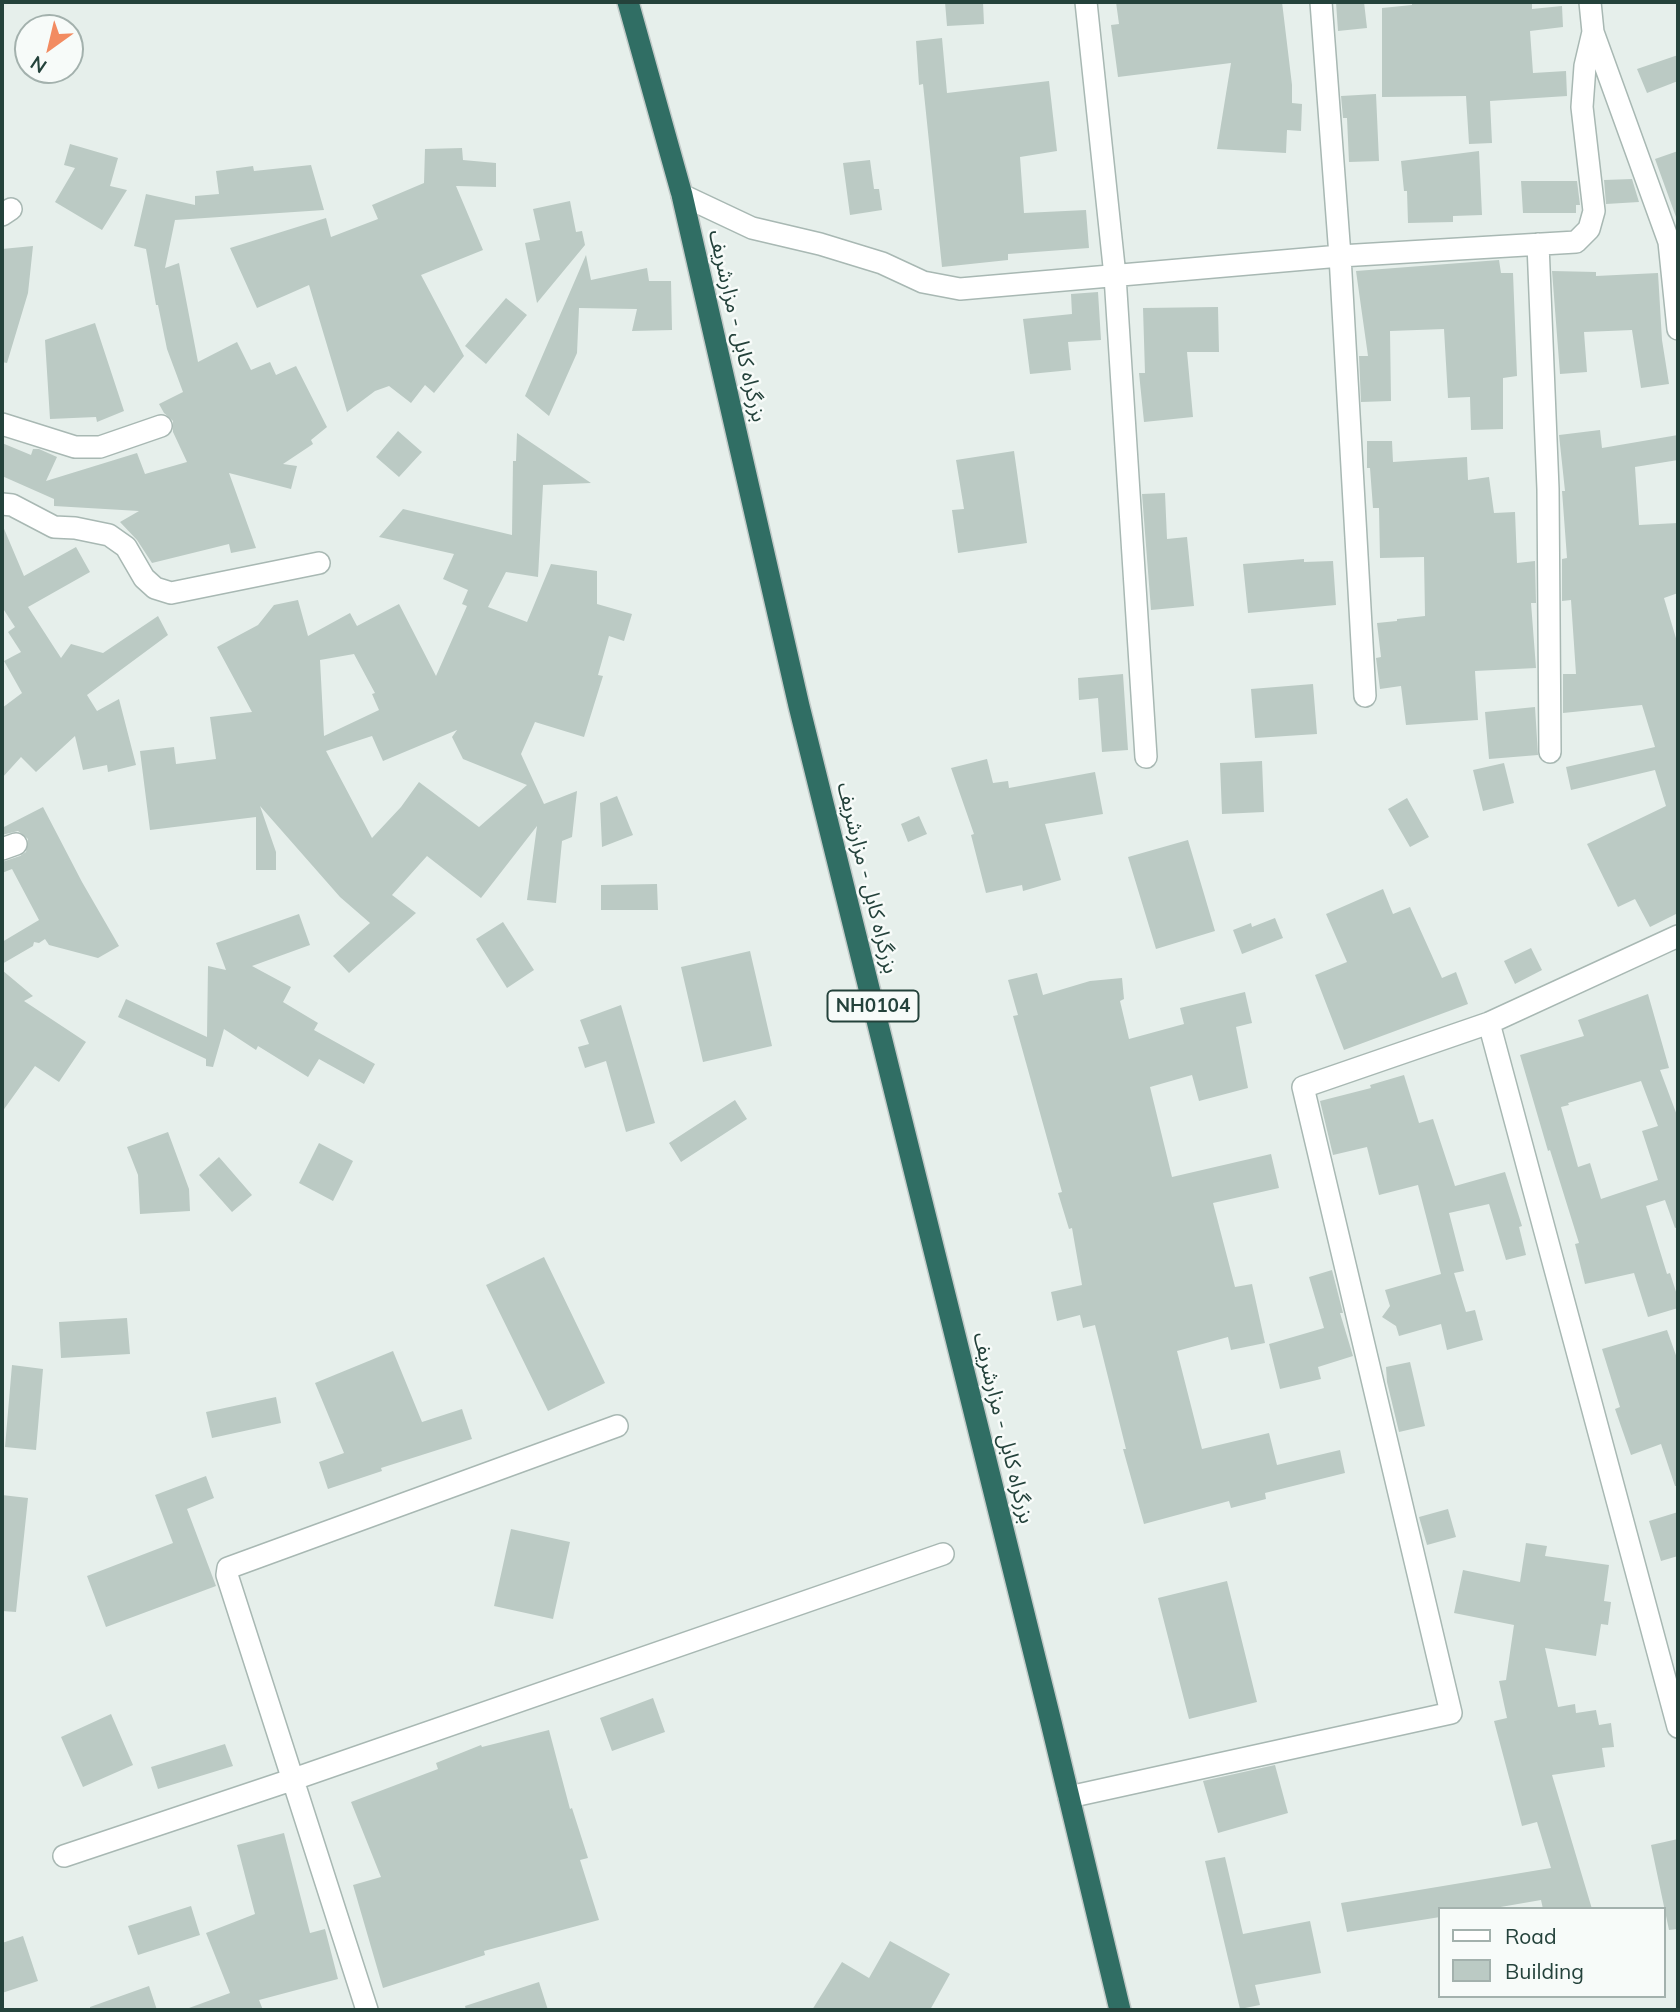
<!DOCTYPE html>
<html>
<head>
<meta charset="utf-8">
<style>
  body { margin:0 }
  #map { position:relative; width:1680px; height:2012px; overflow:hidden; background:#e6efeb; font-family:Mulish,sans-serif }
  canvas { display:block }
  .frame { position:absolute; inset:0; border:4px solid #24423b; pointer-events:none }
  .legend { position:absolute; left:1438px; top:1907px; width:228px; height:91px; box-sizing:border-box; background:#f7fbf9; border:2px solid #a3b1ad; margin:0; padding:9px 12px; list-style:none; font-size:21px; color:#24423b }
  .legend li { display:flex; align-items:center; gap:14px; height:35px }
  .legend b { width:35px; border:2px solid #a3b1ad }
  .north { position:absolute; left:14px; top:14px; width:70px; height:70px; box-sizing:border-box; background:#f7fbf9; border:2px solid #a3b1ad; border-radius:50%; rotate:214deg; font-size:19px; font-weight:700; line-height:28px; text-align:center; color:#24423b }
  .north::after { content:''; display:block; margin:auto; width:24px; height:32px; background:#f28b61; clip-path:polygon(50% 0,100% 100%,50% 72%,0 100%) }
</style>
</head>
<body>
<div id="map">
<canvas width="1680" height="2012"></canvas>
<div class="frame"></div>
<ul class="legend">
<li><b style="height:9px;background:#fff"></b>Road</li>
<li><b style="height:19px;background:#bbcac4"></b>Building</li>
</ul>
<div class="north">N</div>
</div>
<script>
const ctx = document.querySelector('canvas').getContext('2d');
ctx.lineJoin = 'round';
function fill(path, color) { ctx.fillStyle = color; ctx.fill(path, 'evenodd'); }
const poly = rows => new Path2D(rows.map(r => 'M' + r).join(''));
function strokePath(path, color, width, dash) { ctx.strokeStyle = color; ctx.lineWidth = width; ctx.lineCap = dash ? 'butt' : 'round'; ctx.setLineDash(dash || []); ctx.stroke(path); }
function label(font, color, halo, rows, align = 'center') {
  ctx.font = font + ' Mulish,"Noto Sans Arabic",sans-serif'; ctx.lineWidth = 5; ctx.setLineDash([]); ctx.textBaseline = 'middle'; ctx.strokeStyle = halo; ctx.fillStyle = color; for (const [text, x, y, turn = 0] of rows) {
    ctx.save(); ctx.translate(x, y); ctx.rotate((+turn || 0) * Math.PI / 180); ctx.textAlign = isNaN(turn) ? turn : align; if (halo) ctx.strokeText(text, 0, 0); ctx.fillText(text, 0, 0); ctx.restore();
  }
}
fill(poly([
  [945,2,983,2,984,24,947,26],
  [1116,2,1282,2,1292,85,1292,103,1302,104,1301,131,1287,130,1286,153,1217,149,1231,63,1118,77,1111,25,1119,24],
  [1336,2,1364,2,1367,28,1338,31],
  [1412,2,1532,2,1532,9,1562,6,1563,27,1530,31,1533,73,1566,71,1567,96,1490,101,1492,143,1469,144,1466,96,1382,97,1382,8,1412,5],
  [942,38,947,93,1049,81,1057,151,1020,157,1024,213,1086,210,1089,248,1008,254,1008,260,942,267,923,84,919,85,916,41],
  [1678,55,1678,81,1647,93,1637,69],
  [1376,94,1379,161,1349,162,1347,118,1343,118,1341,96],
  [70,144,118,158,110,186,127,190,102,230,55,202,75,168,64,165],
  [462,148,463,160,496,163,496,187,456,186,483,250,421,275,464,356,434,393,425,385,411,403,389,386,375,391,347,412,309,285,257,308,230,248,326,218,331,237,378,219,372,205,424,183,425,149],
  [1479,151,1482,215,1453,216,1453,222,1408,223,1407,191,1404,191,1401,161],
  [1678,151,1678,217,1676,217,1655,159],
  [870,160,874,189,879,189,882,210,850,215,843,163],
  [311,165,324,210,175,220,165,268,179,263,198,362,237,342,251,370,270,362,276,375,296,366,327,427,311,440,313,444,283,464,297,466,291,489,229,473,256,548,231,553,229,544,152,563,137,540,120,522,139,511,54,506,54,499,2,476,2,443,31,455,33,449,39,449,57,457,46,481,137,453,145,474,187,462,173,432,173,421,164,413,159,404,183,392,167,349,158,305,156,305,146,249,134,246,146,194,195,205,195,196,219,194,216,171,253,166,254,171],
  [1632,179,1639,202,1606,204,1604,180],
  [1521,181,1577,181,1580,205,1576,205,1576,213,1523,213],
  [570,201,576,232,582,231,585,245,537,303,525,243,540,240,533,209],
  [33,246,28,293,7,363,2,362,2,249],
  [586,255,591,280,647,268,649,281,671,281,672,330,632,331,637,309,579,308,577,353,549,416,525,396],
  [1499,260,1501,273,1513,273,1517,376,1503,378,1503,429,1471,430,1470,397,1448,398,1444,329,1390,331,1391,401,1361,402,1359,356,1368,356,1356,271],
  [1552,271,1596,272,1596,276,1658,273,1662,340,1669,384,1641,388,1632,330,1584,332,1587,372,1560,374],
  [1098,292,1101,340,1068,342,1071,370,1030,374,1023,319,1072,314,1071,294],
  [506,298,527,315,486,364,465,346],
  [1218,307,1219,352,1187,352,1193,417,1144,422,1139,373,1145,373,1143,308],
  [95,323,124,411,97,422,96,417,50,419,45,340],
  [1600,430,1602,448,1678,435,1678,460,1635,467,1639,525,1678,523,1678,593,1664,598,1678,645,1678,913,1650,927,1635,899,1618,907,1587,844,1666,806,1655,770,1571,790,1566,767,1655,747,1642,705,1563,713,1563,674,1576,674,1571,600,1562,601,1562,559,1567,558,1562,491,1565,491,1559,435],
  [398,431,422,452,399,477,376,457],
  [517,433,591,483,543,485,538,577,506,572,488,607,527,622,551,564,597,571,597,604,632,614,624,641,609,636,598,675,603,676,584,737,535,722,521,754,544,804,577,791,572,837,562,841,556,903,527,900,537,826,481,898,427,856,392,895,416,913,349,973,333,956,370,923,340,897,260,806,276,852,276,870,256,870,256,817,150,830,140,751,174,747,176,764,216,759,210,717,252,712,217,647,258,625,274,605,298,600,308,636,350,613,357,626,399,604,436,676,467,606,462,604,468,590,443,579,454,554,379,537,403,509,512,535,513,461,516,461],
  [354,654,375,693,372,694,379,710,324,736,320,660],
  [457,730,452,737,463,759,527,785,479,827,419,782,401,807,372,838,326,751,372,736,383,761],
  [1367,441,1392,441,1393,462,1467,457,1468,480,1489,477,1494,513,1515,512,1517,563,1535,561,1536,603,1531,603,1536,668,1475,671,1478,720,1406,725,1401,686,1380,689,1376,658,1381,657,1377,623,1397,621,1397,619,1425,616,1424,557,1380,558,1379,508,1373,508,1370,468,1367,468],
  [1014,451,1027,543,958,553,952,510,964,509,956,460],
  [1165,493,1167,539,1187,537,1194,606,1151,610,1142,494],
  [2,524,24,576,76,547,90,572,28,607,61,658,71,644,103,653,158,616,168,635,87,695,97,711,119,699,136,765,108,772,107,765,83,770,75,736,36,772,21,757,2,778,2,708,22,693,4,661,21,652,8,632,15,627,2,607],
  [1304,559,1304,562,1333,561,1336,605,1248,613,1243,564],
  [1123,674,1128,750,1102,752,1098,698,1079,700,1078,678],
  [1313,684,1317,734,1255,738,1251,689],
  [1535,707,1538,755,1489,759,1485,712],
  [987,759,993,783,1008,781,1009,788,1095,772,1103,814,1045,824,1061,880,1023,891,1022,885,986,893,971,835,974,834,951,768],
  [1262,761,1264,812,1222,814,1220,763],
  [1504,763,1514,803,1483,811,1473,770],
  [617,796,633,835,602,847,600,803],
  [1407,798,1429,837,1410,847,1388,809],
  [43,807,82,882,119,946,98,958,49,945,45,939,39,943,34,942,33,946,2,964,2,942,39,920,12,869,2,873,2,862,20,856,26,852,28,839,18,831,2,835,2,828],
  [919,816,927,834,908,842,901,824],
  [1188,840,1215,931,1156,949,1128,857],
  [657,884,658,910,601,910,601,885],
  [1383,889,1393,914,1410,907,1442,978,1456,972,1468,1004,1344,1050,1315,975,1347,962,1326,914],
  [299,914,310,945,252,966,291,987,283,1002,318,1023,314,1030,375,1064,364,1084,319,1059,308,1077,258,1046,256,1050,224,1029,213,1067,206,1066,206,1059,118,1017,126,999,207,1037,208,966,226,970,216,943],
  [1275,918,1283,938,1242,954,1233,930,1251,923,1252,927],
  [503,922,534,970,507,988,476,939],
  [1531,948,1542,970,1515,984,1504,961],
  [750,951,772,1046,703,1062,681,967],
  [2,970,33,996,24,1001,86,1042,59,1082,35,1066,2,1112],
  [1037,973,1043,995,1090,981,1122,978,1124,999,1120,1001,1129,1039,1184,1024,1180,1008,1245,992,1252,1023,1236,1027,1248,1088,1199,1101,1192,1075,1150,1087,1172,1177,1271,1154,1279,1188,1213,1203,1235,1287,1252,1284,1265,1343,1231,1350,1228,1337,1177,1351,1202,1449,1269,1433,1277,1465,1340,1450,1345,1473,1265,1493,1266,1499,1231,1508,1229,1501,1144,1524,1123,1449,1126,1449,1095,1325,1083,1328,1080,1315,1057,1321,1051,1292,1082,1285,1072,1228,1069,1229,1058,1193,1062,1192,1013,1016,1018,1015,1008,980],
  [1648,994,1669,1068,1660,1070,1678,1118,1678,1227,1675,1228,1665,1200,1646,1206,1667,1274,1670,1273,1678,1298,1678,1308,1648,1317,1634,1273,1585,1284,1575,1244,1579,1243,1550,1150,1548,1151,1520,1055,1584,1036,1578,1020],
  [1641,1081,1658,1126,1642,1131,1658,1180,1601,1199,1590,1163,1578,1167,1561,1107,1569,1105,1568,1103],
  [621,1005,655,1123,626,1132,606,1061,585,1068,578,1047,589,1044,580,1020],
  [1404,1075,1419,1123,1433,1119,1455,1186,1505,1172,1522,1226,1519,1227,1526,1255,1506,1260,1489,1204,1449,1213,1464,1271,1454,1273,1466,1312,1475,1310,1483,1340,1447,1350,1441,1324,1399,1336,1396,1326,1382,1317,1390,1306,1385,1290,1441,1274,1418,1185,1379,1195,1367,1147,1333,1155,1320,1101,1371,1088,1370,1085],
  [735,1100,747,1119,681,1162,669,1143],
  [168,1132,189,1189,190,1211,140,1214,138,1175,127,1147],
  [319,1143,353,1161,333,1201,299,1183],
  [219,1157,252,1195,232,1212,199,1175],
  [544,1257,605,1383,548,1411,486,1285],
  [1332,1270,1343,1313,1340,1313,1353,1356,1318,1367,1321,1379,1280,1389,1269,1344,1324,1328,1309,1277],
  [127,1318,130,1354,61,1358,59,1322],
  [1667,1330,1678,1361,1678,1486,1675,1486,1661,1444,1631,1455,1615,1409,1620,1407,1602,1349],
  [393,1351,422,1422,462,1409,472,1439,381,1468,382,1471,328,1489,319,1462,344,1453,315,1383],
  [1410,1362,1425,1426,1399,1432,1387,1382,1386,1367],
  [12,1365,43,1369,36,1450,5,1447],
  [276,1397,281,1423,212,1438,206,1412],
  [206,1476,214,1498,187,1509,216,1586,106,1627,87,1576,173,1543,155,1495],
  [2,1495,28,1498,16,1612,2,1611],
  [1448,1509,1456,1537,1427,1545,1419,1517],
  [1678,1512,1678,1556,1661,1561,1649,1521],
  [511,1529,570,1542,553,1619,494,1606],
  [1526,1543,1547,1546,1545,1556,1609,1565,1604,1601,1611,1602,1608,1625,1601,1624,1596,1656,1545,1648,1558,1707,1575,1704,1576,1713,1596,1710,1599,1725,1611,1723,1614,1747,1602,1748,1605,1767,1552,1775,1592,1909,1543,1909,1541,1900,1489,1909,1440,1909,1440,1917,1347,1932,1341,1903,1551,1868,1537,1822,1522,1826,1494,1721,1507,1718,1499,1681,1506,1680,1514,1625,1454,1613,1463,1570,1520,1582],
  [1227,1581,1257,1702,1189,1719,1158,1598],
  [653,1698,665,1732,612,1751,600,1718],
  [111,1714,133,1765,83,1787,61,1737],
  [549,1730,570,1809,572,1808,588,1858,580,1860,599,1920,484,1951,485,1955,383,1988,353,1885,381,1877,351,1802,438,1769,436,1763,481,1745,482,1747],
  [225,1744,233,1766,158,1789,151,1767],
  [1275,1765,1288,1813,1218,1833,1203,1781],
  [284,1833,310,1933,325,1929,338,1979,259,2000,263,2010,190,2010,189,2008,230,1993,206,1933,255,1914,237,1845],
  [1678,1839,1678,1929,1669,1930,1651,1845],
  [1225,1857,1243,1934,1310,1921,1321,1973,1255,1985,1260,2005,1240,2009,1205,1861],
  [191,1906,200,1935,138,1955,128,1926],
  [23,1936,38,1981,2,1993,2,1943],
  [890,1941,950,1974,930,2010,812,2010,842,1962,869,1978],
  [539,1982,548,2010,466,2010,465,2006],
  [149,1986,157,2010,90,2010,90,2007]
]), '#bbcac4');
const street = poly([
  [1086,2,1115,276,1146,757],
  [1321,2,1340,256,1365,696],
  [1590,2,1593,32,1669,242,1678,329],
  [682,195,752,228,820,244,882,263,923,282,960,289,1340,256,1576,242,1589,229,1594,211,1582,107,1585,66,1593,32],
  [2,215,11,209],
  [1538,244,1548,489,1550,752],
  [2,424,75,447,100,447,161,426],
  [2,504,12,505,54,527,75,528,109,535,126,547,144,578,155,588,171,593,319,563],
  [2,849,16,844],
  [1489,1023,1678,1727],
  [1069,1797,1451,1713,1303,1087,1489,1023,1678,936],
  [64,1856,294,1779,943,1554],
  [367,2010,227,1575,228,1568,617,1426]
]);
const highway = poly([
  [628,2,682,195,799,706,1050,1718,1120,2010]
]);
strokePath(street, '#a8b8b3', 24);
strokePath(highway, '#c2cac8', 24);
strokePath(street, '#fff', 21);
strokePath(highway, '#306e64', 21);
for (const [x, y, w] of [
  [873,1006,91]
]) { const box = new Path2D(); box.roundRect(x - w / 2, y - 15.5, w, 31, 5); ctx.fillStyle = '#f7fbf9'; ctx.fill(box); strokePath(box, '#24423b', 2); }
label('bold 19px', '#24423b', null, [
  ["NH0104",873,1006]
]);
label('21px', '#24423b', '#f7fbf9', [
  ["بزرگراه کابل - مزارشریف",737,326,77],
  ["بزرگراه کابل - مزارشریف",867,878,76],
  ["بزرگراه کابل - مزارشریف",1003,1428,76]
]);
</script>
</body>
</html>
